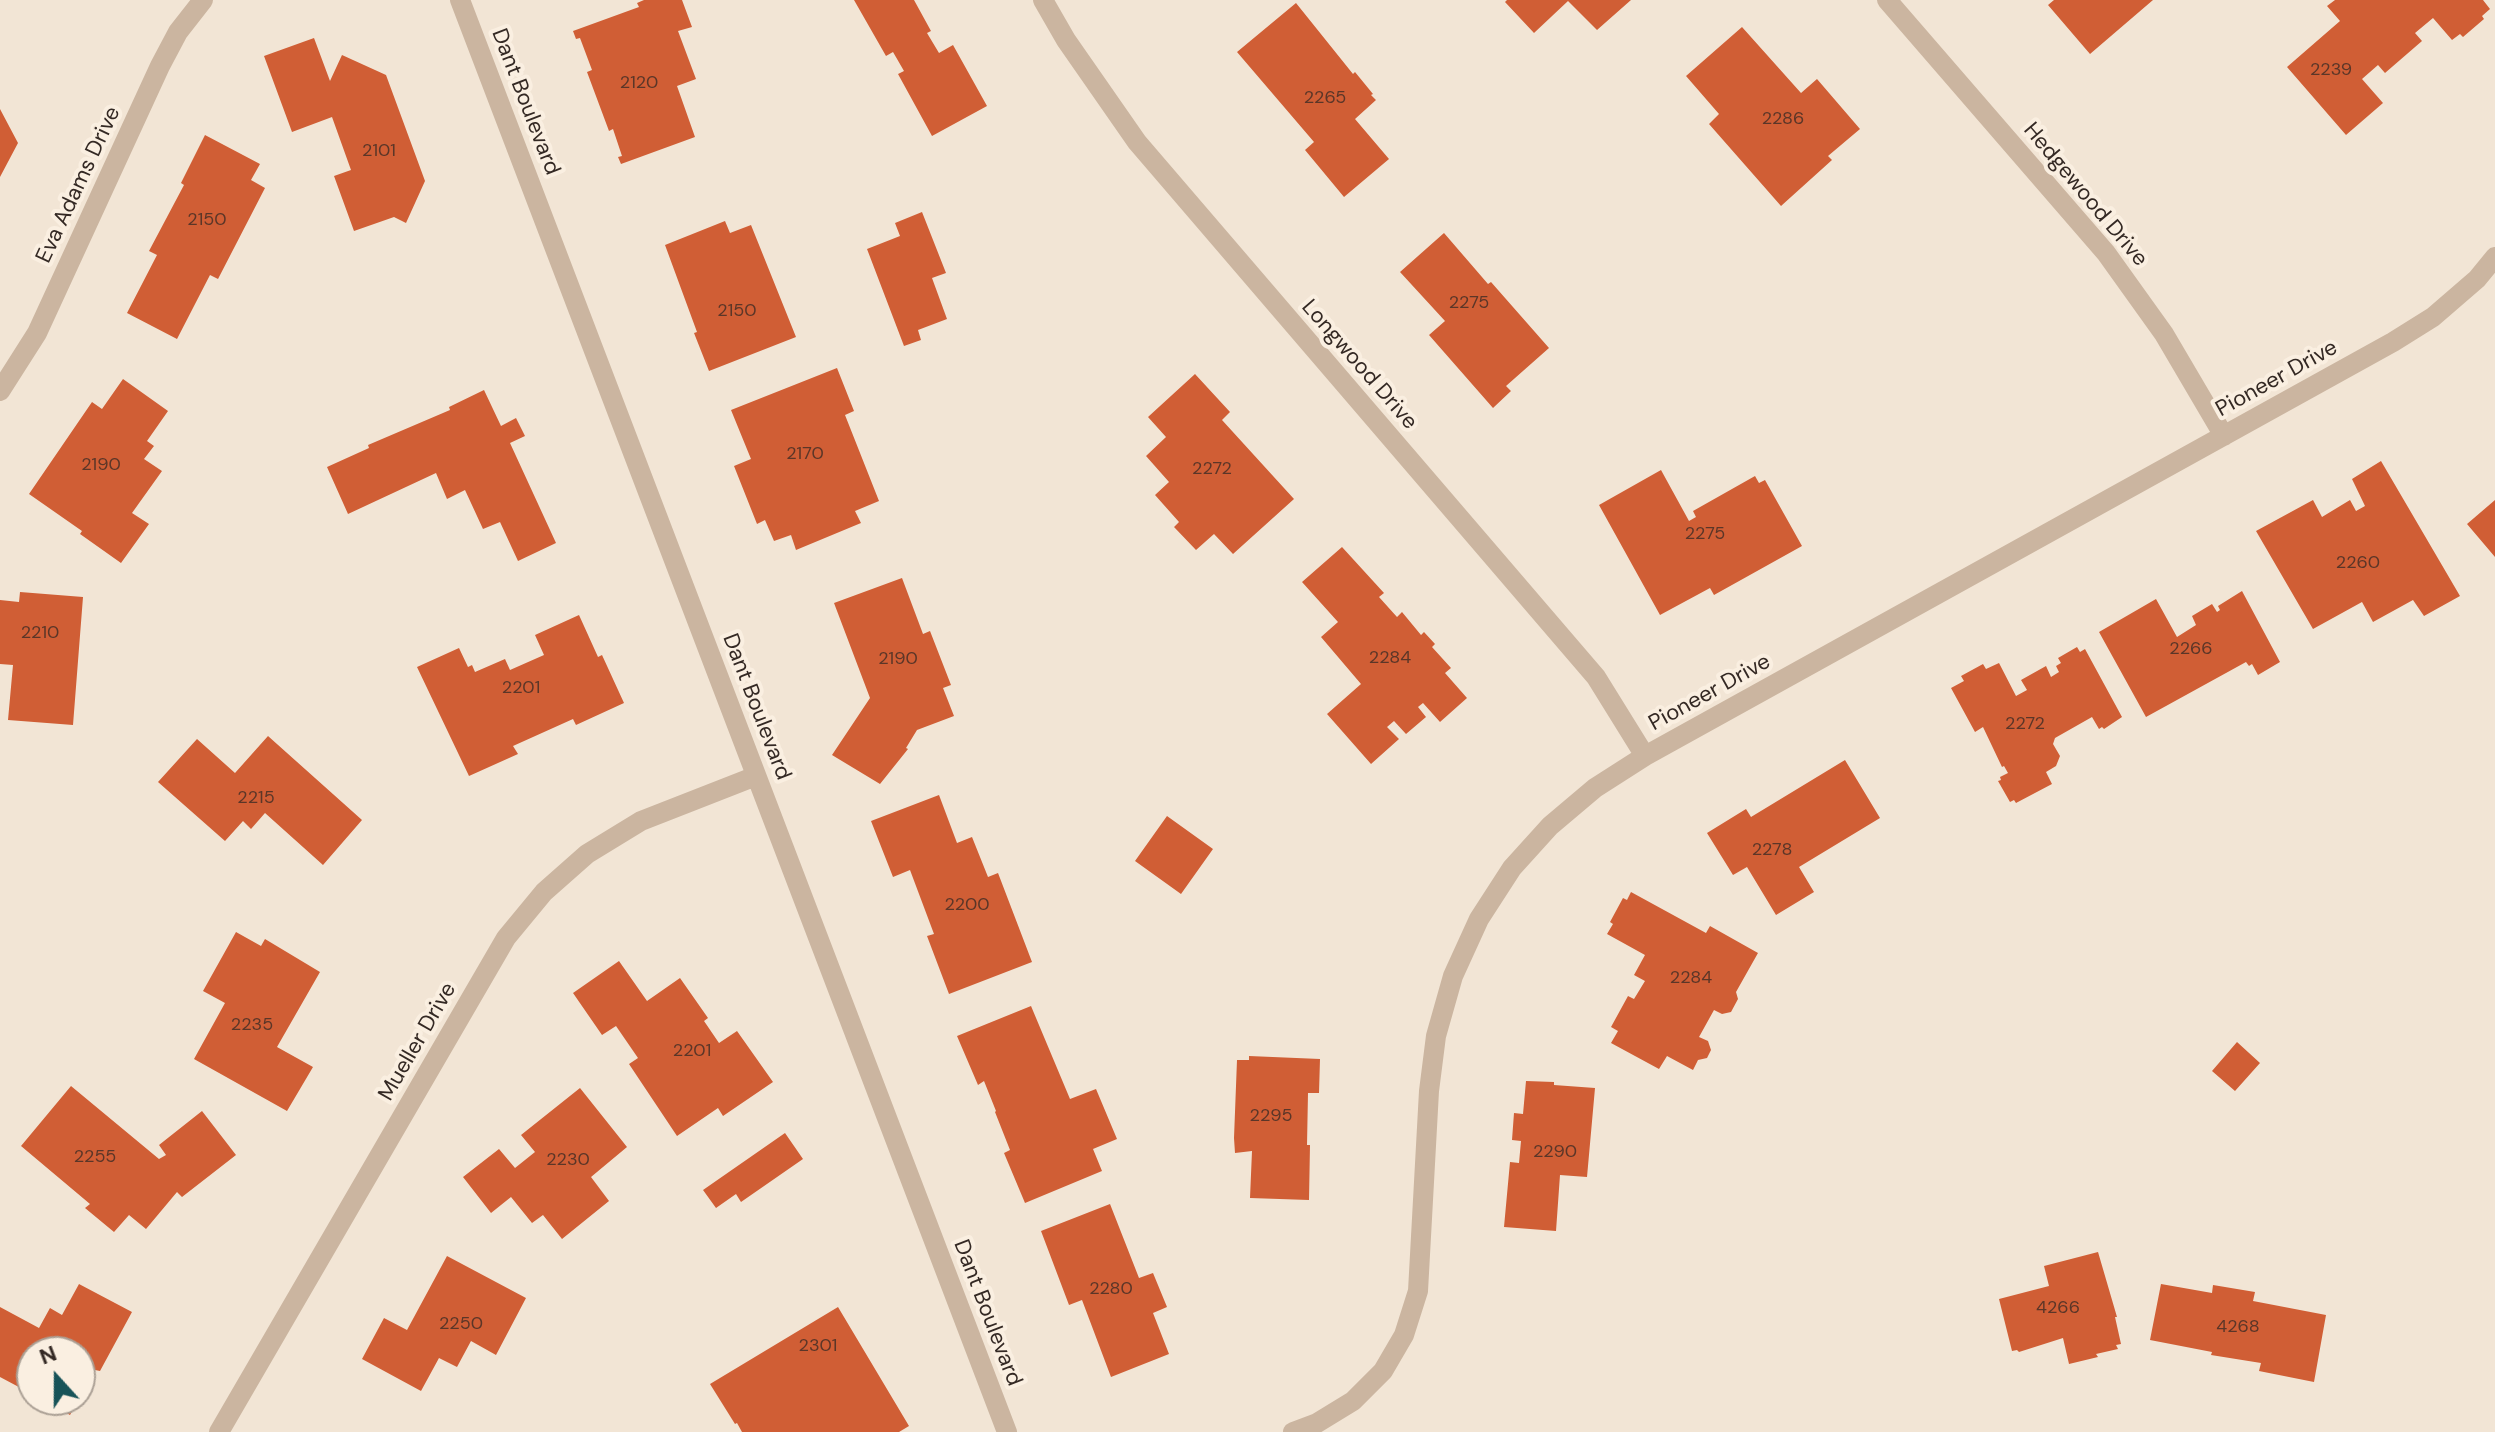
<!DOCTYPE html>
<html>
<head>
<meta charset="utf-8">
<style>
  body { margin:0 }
  #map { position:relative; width:2495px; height:1432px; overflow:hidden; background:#f2e5d5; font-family:"DM Sans",sans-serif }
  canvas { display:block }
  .north { position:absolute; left:16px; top:1336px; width:80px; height:80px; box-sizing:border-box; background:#faefe1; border:2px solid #aba095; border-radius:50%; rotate:339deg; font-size:22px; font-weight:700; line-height:32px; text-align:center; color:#342924 }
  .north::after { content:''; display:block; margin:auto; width:28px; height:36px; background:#175358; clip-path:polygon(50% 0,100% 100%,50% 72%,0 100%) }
</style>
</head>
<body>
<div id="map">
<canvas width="2495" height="1432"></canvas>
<div class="north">N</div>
</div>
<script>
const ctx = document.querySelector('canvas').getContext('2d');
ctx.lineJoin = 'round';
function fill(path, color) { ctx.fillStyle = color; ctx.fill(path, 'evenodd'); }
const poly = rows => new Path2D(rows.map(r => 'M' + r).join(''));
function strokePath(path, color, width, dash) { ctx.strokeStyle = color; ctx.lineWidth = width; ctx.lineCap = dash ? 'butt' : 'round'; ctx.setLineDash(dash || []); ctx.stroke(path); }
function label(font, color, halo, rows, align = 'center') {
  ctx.font = font + ' "DM Sans",sans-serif'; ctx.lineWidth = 8; ctx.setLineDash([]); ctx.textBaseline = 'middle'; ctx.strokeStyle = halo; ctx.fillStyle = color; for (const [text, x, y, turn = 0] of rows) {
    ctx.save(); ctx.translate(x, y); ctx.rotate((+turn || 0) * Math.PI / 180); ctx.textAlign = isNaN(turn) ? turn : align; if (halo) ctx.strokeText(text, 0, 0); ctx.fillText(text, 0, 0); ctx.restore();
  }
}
fill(poly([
  [644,0,682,0,692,27,678,31,696,79,677,86,695,137,621,164,618,157,622,156,613,129,609,131,587,72,592,70,580,38,576,39,573,31,639,7,637,3],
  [854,0,914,0,931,31,927,33,939,53,953,45,987,106,932,136,898,74,904,71,893,52,886,56],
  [1507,0,1631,0,1597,30,1568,1,1534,33,1505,2],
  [2054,0,2153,0,2090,54,2048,5],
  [2335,0,2483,0,2490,9,2482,16,2484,19,2463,37,2460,34,2452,40,2433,18,2415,33,2422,41,2385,73,2378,65,2362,79,2383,103,2346,135,2287,67,2340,21,2327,6],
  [1296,3,1353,74,1355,72,1373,94,1371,95,1376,100,1355,119,1389,159,1344,197,1305,150,1314,142,1237,52],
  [1742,27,1801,93,1817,79,1860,129,1828,156,1832,160,1781,206,1709,124,1719,114,1686,76],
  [314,38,330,81,342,55,386,75,425,181,406,223,394,217,354,231,334,176,351,170,332,117,292,132,264,56],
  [0,109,18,143,0,177],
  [205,135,260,164,251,180,265,188,218,279,210,275,177,339,127,313,157,255,149,251,184,185,181,183],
  [922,212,946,273,932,278,947,319,918,330,921,340,904,346,867,249,900,236,895,223],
  [725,221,730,233,751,225,796,337,709,371,694,333,697,332,665,245],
  [1444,233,1488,284,1491,282,1549,348,1506,386,1511,391,1493,408,1429,335,1445,321,1400,272],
  [837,368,854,411,845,415,879,501,855,511,861,523,796,550,791,535,774,541,765,520,757,524,734,466,751,459,731,410],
  [1195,374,1230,412,1222,420,1294,499,1233,554,1214,534,1196,550,1174,527,1179,522,1155,495,1169,482,1146,456,1166,437,1148,417],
  [123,379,168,411,147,441,154,446,144,459,162,471,132,513,149,524,121,563,80,534,82,531,29,494,92,402,102,409],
  [484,390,501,426,516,418,525,436,510,443,556,543,518,561,500,522,483,529,465,490,447,499,436,473,348,514,327,467,369,448,368,445,450,410,449,407],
  [2381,461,2460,596,2424,616,2413,600,2373,622,2362,602,2313,629,2256,531,2313,500,2322,517,2350,500,2356,511,2365,506,2352,479],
  [1661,470,1689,521,1696,517,1693,511,1755,476,1759,483,1765,480,1802,546,1714,595,1710,588,1660,615,1599,505],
  [2495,500,2495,557,2467,524],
  [1342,547,1384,593,1379,597,1397,617,1402,612,1421,635,1424,632,1435,644,1432,647,1451,668,1445,673,1467,698,1440,722,1423,703,1418,707,1426,717,1406,734,1394,721,1387,727,1399,739,1371,764,1327,714,1361,684,1321,637,1338,622,1302,582],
  [902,578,923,634,930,631,951,685,943,688,954,716,917,730,906,748,908,749,880,784,832,755,870,698,834,603],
  [2242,591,2280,662,2258,675,2252,664,2249,666,2246,662,2146,717,2099,632,2156,599,2177,637,2196,625,2192,616,2212,604,2217,612,2220,610,2218,606],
  [20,592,83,597,73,725,8,720,13,665,0,664,0,600,19,602],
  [579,615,598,657,602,655,624,703,576,725,573,719,513,746,518,754,469,776,417,667,459,648,468,667,472,665,475,672,505,659,510,670,544,655,535,635],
  [2077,647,2080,652,2085,649,2122,717,2104,729,2102,727,2099,729,2092,717,2055,738,2053,744,2060,756,2056,766,2046,772,2052,784,2016,803,2014,800,2010,802,1998,781,2001,780,2000,777,2008,773,2004,766,2002,767,1983,727,1975,732,1951,688,1964,681,1961,676,1983,664,1986,669,1999,663,2016,696,2027,690,2021,680,2046,666,2051,677,2059,672,2056,666,2061,663,2058,658],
  [268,736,362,820,323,865,265,813,251,829,243,821,225,841,158,782,197,739,235,773],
  [1845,760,1880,818,1799,867,1814,892,1776,915,1747,867,1733,875,1707,833,1746,809,1751,817],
  [939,795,957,843,972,837,988,877,998,873,1032,962,949,994,927,936,934,934,910,870,893,877,871,821],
  [1167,816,1213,849,1181,894,1135,861],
  [1631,892,1706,933,1710,926,1758,953,1736,992,1738,999,1731,1012,1722,1014,1714,1010,1699,1037,1708,1041,1711,1050,1707,1058,1698,1060,1693,1070,1667,1056,1659,1069,1611,1043,1618,1031,1611,1027,1628,996,1634,999,1645,981,1634,975,1645,955,1607,934,1613,924,1610,922,1623,898,1627,900],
  [236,932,261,946,265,939,320,972,277,1047,313,1067,287,1111,194,1059,225,1003,203,991],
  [619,961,647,1001,680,978,708,1018,704,1021,719,1043,737,1031,773,1082,723,1116,718,1108,677,1136,629,1064,638,1058,616,1026,602,1035,573,993],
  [1031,1006,1070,1099,1096,1089,1117,1139,1093,1149,1102,1171,1025,1203,1004,1153,1010,1150,995,1112,996,1111,984,1081,978,1085,957,1036],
  [2237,1042,2260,1063,2235,1091,2212,1071],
  [1249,1056,1320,1059,1319,1093,1308,1093,1307,1145,1310,1145,1309,1200,1250,1198,1252,1151,1235,1153,1234,1138,1237,1060,1249,1060],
  [1526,1081,1554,1082,1554,1085,1595,1088,1587,1177,1560,1175,1556,1231,1504,1227,1510,1162,1519,1163,1521,1141,1512,1140,1514,1113,1523,1114],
  [71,1086,159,1159,166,1155,159,1145,202,1111,236,1155,182,1197,177,1192,146,1229,129,1215,114,1232,85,1208,90,1204,21,1146],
  [580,1088,627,1147,591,1177,609,1201,562,1239,543,1215,532,1223,511,1197,491,1213,463,1177,499,1149,515,1168,535,1152,521,1135],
  [785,1133,803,1159,741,1202,736,1194,716,1208,703,1190],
  [1110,1204,1139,1278,1153,1273,1167,1307,1153,1313,1169,1354,1111,1377,1082,1300,1069,1305,1041,1231],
  [2098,1252,2117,1317,2115,1317,2121,1344,2116,1345,2118,1349,2096,1354,2098,1357,2069,1364,2063,1338,2019,1352,2017,1350,2012,1351,1999,1299,2049,1286,2044,1266],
  [447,1256,526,1298,496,1355,471,1341,457,1367,439,1358,421,1391,362,1359,384,1318,407,1330],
  [79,1284,132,1312,100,1371,95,1370,80,1397,80,1352,32,1352,32,1394,0,1377,0,1307,39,1328,50,1308,62,1315],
  [2161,1284,2212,1293,2213,1285,2255,1292,2253,1301,2326,1315,2314,1382,2259,1371,2261,1363,2211,1355,2212,1352,2150,1340],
  [838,1307,909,1426,899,1432,742,1432,737,1423,735,1424,710,1384],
  [43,1400,78,1400,70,1415]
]), '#d05e35');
strokePath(poly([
  [460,0,1007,1432],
  [1043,0,1066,40,1137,142,1596,677,1645,756],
  [1887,0,2106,253,2164,334,2224,436],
  [0,391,37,333,160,66,178,32,203,0],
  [219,1432,506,938,544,892,587,854,641,821,756,776],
  [1293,1432,1317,1423,1353,1401,1383,1371,1404,1335,1418,1291,1429,1091,1436,1036,1453,976,1479,919,1512,868,1550,826,1595,788,1645,756,2393,342,2433,317,2477,279,2495,257]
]), '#cbb5a0', 20);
label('18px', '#5b3628', null, [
  ["2239",2331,70],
  ["2120",639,83],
  ["2265",1325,98],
  ["2286",1783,119],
  ["2101",379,151],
  ["2150",207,220],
  ["2275",1469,303],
  ["2150",737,311],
  ["2170",805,454],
  ["2190",101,465],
  ["2272",1212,469],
  ["2275",1705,534],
  ["2260",2358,563],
  ["2210",40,633],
  ["2266",2191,649],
  ["2284",1390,658],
  ["2190",898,659],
  ["2201",521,688],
  ["2272",2025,724],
  ["2215",256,798],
  ["2278",1772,850],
  ["2200",967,905],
  ["2284",1691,978],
  ["2235",252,1025],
  ["2201",692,1051],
  ["2295",1271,1116],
  ["2290",1555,1152],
  ["2255",95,1157],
  ["2230",568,1160],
  ["2280",1111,1289],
  ["4266",2058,1308],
  ["2250",461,1324],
  ["4268",2238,1327],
  ["2301",818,1346]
]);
label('22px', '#342924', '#faefe1', [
  ["Dant Boulevard",525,102,69],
  ["Eva Adams Drive",79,185,-65],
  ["Hedgewood Drive",2085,195,50],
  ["Longwood Drive",1359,365,49],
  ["Pioneer Drive",2277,379,-29],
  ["Pioneer Drive",1710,693,-29],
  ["Dant Boulevard",756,707,69],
  ["Mueller Drive",418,1042,-60],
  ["Dant Boulevard",987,1313,69]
]);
</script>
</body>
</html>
